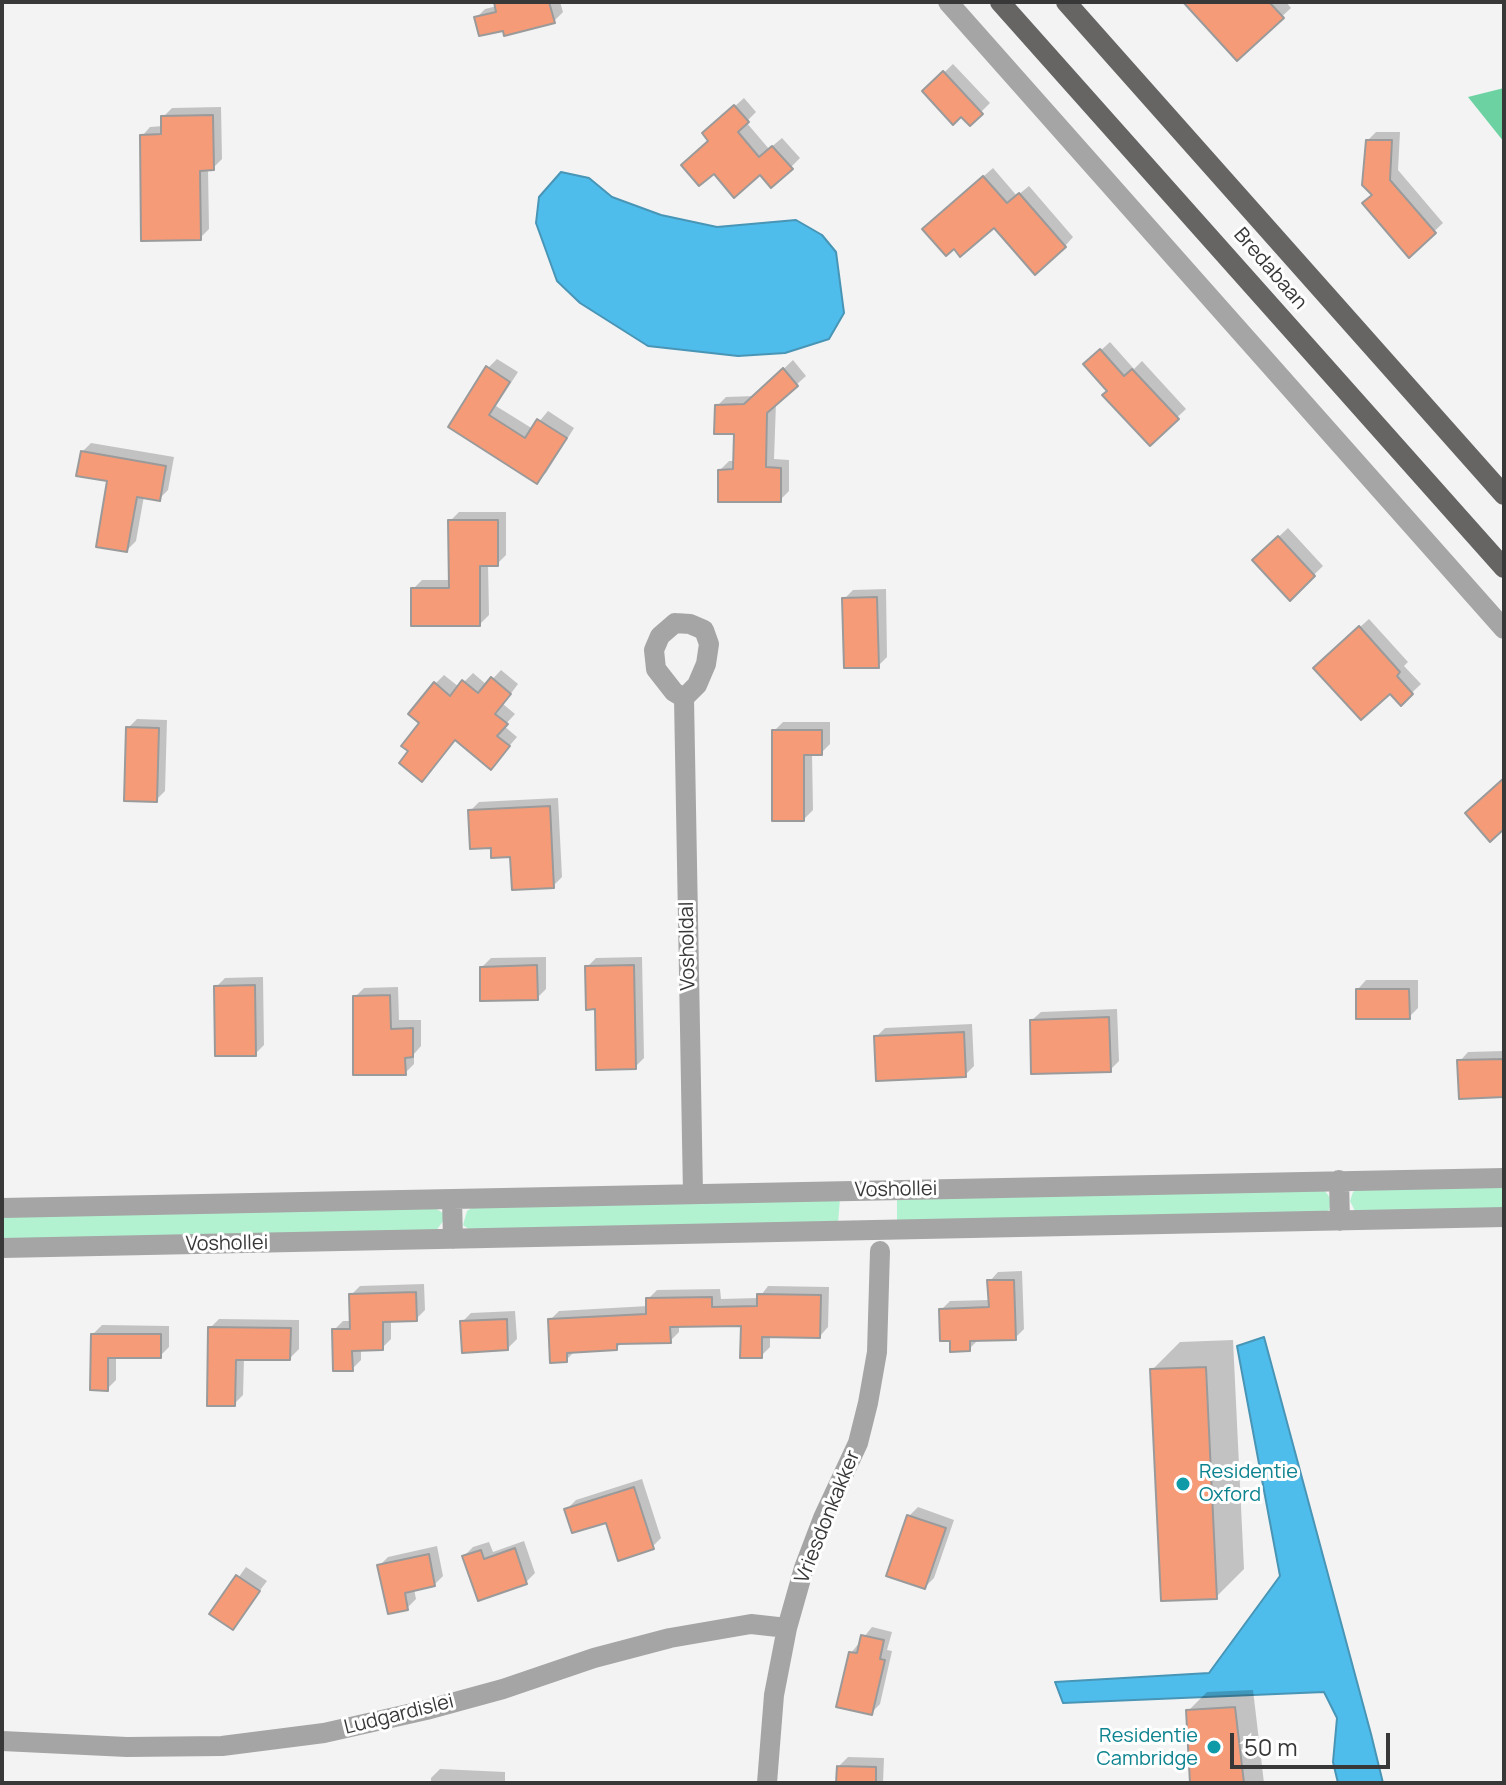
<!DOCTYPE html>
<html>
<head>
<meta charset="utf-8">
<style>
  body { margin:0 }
  #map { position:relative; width:1506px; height:1785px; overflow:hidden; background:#f3f3f4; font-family:Manrope,sans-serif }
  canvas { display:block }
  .frame { position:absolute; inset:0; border:4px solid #383838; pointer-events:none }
  .scale { position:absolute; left:1230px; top:1733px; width:160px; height:36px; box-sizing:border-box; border:4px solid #383838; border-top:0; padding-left:10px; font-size:24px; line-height:28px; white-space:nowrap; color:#383838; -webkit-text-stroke:6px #fff; paint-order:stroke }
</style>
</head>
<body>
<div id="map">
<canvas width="1506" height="1785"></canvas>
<div class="frame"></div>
<div class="scale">50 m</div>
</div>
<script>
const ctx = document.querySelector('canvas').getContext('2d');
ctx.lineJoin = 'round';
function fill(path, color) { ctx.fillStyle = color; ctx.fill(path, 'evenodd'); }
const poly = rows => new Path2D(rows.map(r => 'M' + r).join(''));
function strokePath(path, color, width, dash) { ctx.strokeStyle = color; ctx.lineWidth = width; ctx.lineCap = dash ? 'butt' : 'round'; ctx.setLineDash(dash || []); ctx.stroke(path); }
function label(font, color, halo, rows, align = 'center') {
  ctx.font = font + ' Manrope,sans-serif'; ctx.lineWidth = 6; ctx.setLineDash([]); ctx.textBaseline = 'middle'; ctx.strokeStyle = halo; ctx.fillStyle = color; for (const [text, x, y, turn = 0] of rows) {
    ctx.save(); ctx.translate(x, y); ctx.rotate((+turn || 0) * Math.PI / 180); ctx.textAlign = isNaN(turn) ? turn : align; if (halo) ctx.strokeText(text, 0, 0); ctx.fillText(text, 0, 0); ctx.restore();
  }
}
fill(poly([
  [1504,1185,1504,1210,1355,1211,1350,1201,1353,1192,1358,1189],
  [1324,1190,1332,1200,1329,1210,1323,1213,897,1222,897,1198],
  [840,1199,838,1223,470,1230,463,1225,467,1211,473,1207],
  [435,1208,443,1213,444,1220,435,1232,2,1239,2,1216]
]), '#b3f2d1');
fill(poly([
  [1504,88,1504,142,1468,97]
]), '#6cd2a2');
const water = poly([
  [561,172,589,178,612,197,661,215,717,227,796,220,822,235,836,252,844,313,829,339,785,353,738,356,648,346,580,303,557,281,536,223,539,197,561,172],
  [1264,1337,1371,1734,1383,1783,1338,1783,1333,1762,1337,1718,1324,1692,1063,1703,1055,1682,1209,1673,1280,1576,1237,1346,1264,1337]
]);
fill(water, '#4fbdec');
strokePath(water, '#4895b6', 2);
fill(poly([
  [496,2,560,2,563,12,554,21,504,28,476,18,485,9,497,6],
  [1192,2,1286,2,1291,8,1237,58],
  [953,64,990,103,970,123,961,114,925,91],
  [744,98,756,112,746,122,769,149,782,138,800,158,791,167,760,172,711,140,714,125],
  [221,107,222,159,213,168,208,168,209,229,200,238,142,136,150,127,163,126,163,117,172,108],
  [1376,132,1400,132,1398,170,1443,223,1409,255,1374,194,1367,141],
  [993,168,1017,196,1029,186,1073,237,1065,246,994,225,934,220],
  [1110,342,1134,369,1142,361,1186,409,1150,443,1110,391,1086,364],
  [497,359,518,372,496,406,533,429,548,411,574,428,546,473,537,481,451,426,488,368],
  [793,360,806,376,776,403,774,459,789,460,789,491,780,500,720,470,729,461,735,461,736,432,717,406,726,397,755,396],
  [91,443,174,457,168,490,159,499,144,496,136,541,127,550,109,480,82,452],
  [459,512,506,512,506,555,497,564,488,564,489,615,480,624,413,589,422,580,451,580,450,521],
  [1288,528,1323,566,1290,598,1254,560],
  [886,589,887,657,878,666,844,599,853,590],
  [1369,619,1408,662,1404,666,1421,684,1401,703,1390,691,1324,659],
  [501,670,518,684,503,704,515,714,504,726,517,737,499,758,456,739,411,751,435,684,444,675,459,687,473,673,487,685],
  [137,719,167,720,165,791,156,800,128,728],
  [783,722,830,722,830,744,821,753,812,753,813,810,804,819,774,731],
  [558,798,562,877,553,886,512,855,493,846,470,811,479,802],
  [546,957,546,989,537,998,482,967,491,958],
  [642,957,644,1058,635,1067,597,1007,587,967,596,958],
  [263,977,264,1045,255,1054,216,987,225,978],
  [1366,980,1418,980,1418,1008,1409,1017,1358,989],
  [398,987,399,1020,421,1020,421,1046,414,1054,414,1064,405,1073,355,997,364,988],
  [1117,1009,1119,1061,1110,1070,1032,1020,1041,1012],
  [972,1024,974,1066,965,1075,876,1037,885,1028],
  [1504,1051,1504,1095,1460,1061,1468,1052],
  [1022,1271,1024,1329,1015,1338,978,1340,969,1349,952,1339,941,1310,950,1301,990,1300,990,1281,998,1272],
  [424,1284,425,1310,416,1319,391,1320,391,1339,382,1348,361,1349,361,1360,352,1369,334,1330,343,1321,352,1321,351,1295,360,1286],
  [768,1286,829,1287,828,1327,820,1336,770,1336,770,1347,761,1356,743,1324,679,1325,679,1332,670,1341,623,1342,616,1348,575,1351,566,1360,550,1320,559,1311,648,1306,648,1299,657,1290,720,1289,721,1299,759,1298],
  [515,1311,517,1339,508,1348,462,1322,471,1313],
  [219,1319,299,1320,299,1349,290,1358,244,1358,243,1395,234,1404,210,1328],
  [102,1325,169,1326,169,1347,160,1356,116,1356,116,1380,107,1389,93,1334],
  [1233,1340,1244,1569,1216,1597,1152,1370,1180,1342],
  [642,1479,661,1538,652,1547,607,1520,567,1509,576,1500],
  [918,1507,954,1520,934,1578,925,1587,909,1516],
  [524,1541,535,1573,526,1582,464,1556,473,1547,489,1542,493,1552],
  [437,1546,443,1576,434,1585,414,1589,416,1599,407,1608,379,1566,388,1557],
  [246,1567,267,1581,232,1628,212,1614],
  [872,1627,892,1632,887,1650,892,1651,880,1704,871,1713,851,1653],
  [1253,1690,1264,1783,1191,1783,1188,1711,1207,1692],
  [848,1757,884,1758,883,1783,838,1783,839,1766],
  [440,1769,505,1772,505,1783,431,1783,431,1778]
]), '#0003');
const building = poly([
  [494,2,549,2,555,23,504,36,503,31,479,36,474,17,496,12,494,2],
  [1183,2,1269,2,1284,18,1237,61,1183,2],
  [943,71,983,114,970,126,961,117,953,125,922,91,943,71],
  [734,105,749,122,738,132,759,157,772,146,793,169,771,188,760,175,734,198,714,174,699,186,681,165,708,141,702,133,734,105],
  [213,115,214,170,200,171,201,240,141,241,140,135,161,134,161,116,213,115],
  [1366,140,1392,140,1390,180,1436,233,1409,258,1362,203,1372,195,1362,185,1366,140],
  [983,176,1007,203,1019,193,1066,247,1035,275,994,228,960,257,954,249,946,256,922,229,983,176],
  [1100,349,1124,376,1132,369,1179,419,1150,446,1102,395,1107,391,1083,364,1100,349],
  [486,366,510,382,489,415,525,438,537,419,567,438,537,484,448,427,486,366],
  [783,368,798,386,767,413,766,467,781,468,781,502,718,502,718,470,733,469,734,434,714,434,715,405,744,404,783,368],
  [81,451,166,466,160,501,137,497,127,552,96,547,107,481,76,476,81,451],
  [448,520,498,520,498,566,480,566,480,626,411,626,411,588,449,588,448,520],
  [1278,536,1315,576,1290,601,1252,560,1278,536],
  [877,597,879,668,844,668,842,598,877,597],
  [1359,626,1400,672,1397,676,1413,694,1401,706,1390,694,1361,720,1313,668,1359,626],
  [491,677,511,694,495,714,508,724,497,736,510,746,491,770,455,740,422,782,399,763,408,751,401,746,419,723,408,714,434,682,450,696,462,680,478,693,491,677],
  [126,727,159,728,157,802,124,801,126,727],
  [772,730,822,730,822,755,804,755,804,821,772,821,772,730],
  [1504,778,1504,829,1490,842,1465,813,1504,778],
  [550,806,554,888,512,890,510,857,491,858,491,848,470,849,468,810,550,806],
  [537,965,538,1000,480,1001,480,967,537,965],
  [634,965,636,1069,596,1070,595,1009,586,1010,585,966,634,965],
  [255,985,256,1056,215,1056,214,986,255,985],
  [1356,989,1409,989,1410,1019,1356,1019,1356,989],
  [390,995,391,1029,413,1028,413,1057,405,1058,406,1075,353,1075,353,996,390,995],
  [1109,1017,1111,1072,1031,1074,1030,1020,1109,1017],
  [964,1032,966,1077,876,1081,874,1036,964,1032],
  [1504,1059,1504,1097,1459,1099,1457,1060,1504,1059],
  [987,1280,1014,1280,1016,1340,970,1341,970,1351,950,1352,950,1341,940,1341,939,1309,989,1307,987,1280],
  [416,1292,417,1321,383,1322,383,1350,352,1351,353,1371,333,1371,332,1329,350,1329,349,1294,416,1292],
  [757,1294,821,1295,820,1338,762,1337,762,1358,740,1358,741,1326,670,1327,671,1343,617,1344,617,1350,567,1353,567,1362,550,1363,548,1319,646,1314,646,1298,712,1297,712,1307,757,1306,757,1294],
  [507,1319,508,1350,462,1353,460,1321,507,1319],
  [208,1327,291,1328,290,1360,236,1360,235,1406,207,1406,208,1327],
  [91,1334,161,1334,161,1358,108,1358,108,1391,90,1390,91,1334],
  [1206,1367,1217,1599,1161,1601,1150,1369,1206,1367],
  [634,1487,654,1549,618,1561,606,1523,572,1533,564,1509,634,1487],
  [907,1515,946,1528,925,1589,886,1576,907,1515],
  [515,1548,527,1584,478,1601,462,1556,481,1550,484,1559,515,1548],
  [429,1554,435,1586,405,1593,408,1610,388,1614,377,1565,429,1554],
  [236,1575,260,1591,233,1630,209,1614,236,1575],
  [861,1635,884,1640,880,1659,885,1660,872,1715,836,1707,849,1652,857,1653,861,1635],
  [1235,1707,1244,1783,1190,1783,1186,1710,1235,1707],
  [837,1766,876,1767,876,1783,836,1783,837,1766]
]);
fill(building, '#f69b78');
strokePath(building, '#9b9a9a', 2);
strokePath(poly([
  [948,2,1504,629],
  [675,623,690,624,704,630,709,644,706,664,697,685,684,698,674,692,656,669,654,650,660,636,675,623],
  [684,698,693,1194],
  [1339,1180,1340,1221],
  [452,1200,453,1239],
  [2,1208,1504,1178],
  [2,1248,1504,1217],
  [2,1741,127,1747,222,1746,324,1733,426,1710,503,1689,594,1658,670,1638,751,1624,787,1628],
  [767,1783,774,1695,787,1628,804,1568,823,1518,858,1443,868,1403,877,1352,880,1251]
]), '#a5a5a5', 20);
strokePath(poly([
  [1000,2,1504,568],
  [1066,2,1504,495]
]), '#666564', 20);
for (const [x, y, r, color] of [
  [1183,1484,8,"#0f9aa8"],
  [1214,1747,8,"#0f9aa8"]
]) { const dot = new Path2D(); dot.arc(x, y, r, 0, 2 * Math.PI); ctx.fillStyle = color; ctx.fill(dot); strokePath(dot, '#fff', 3); }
label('20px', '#383838', '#fff', [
  ["Bredabaan",1270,269,49],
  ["Vosholdal",688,946,-91],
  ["Voshollei",896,1190,-1],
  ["Voshollei",227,1244,-1],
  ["Vriesdonkakker",828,1517,-68],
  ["Ludgardislei",399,1715,-14]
]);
label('20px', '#0d838f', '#fff', [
  ["Residentie",1199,1472],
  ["Oxford",1199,1495],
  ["Residentie",1198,1736,"right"],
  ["Cambridge",1198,1759,"right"]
], 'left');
</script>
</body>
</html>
